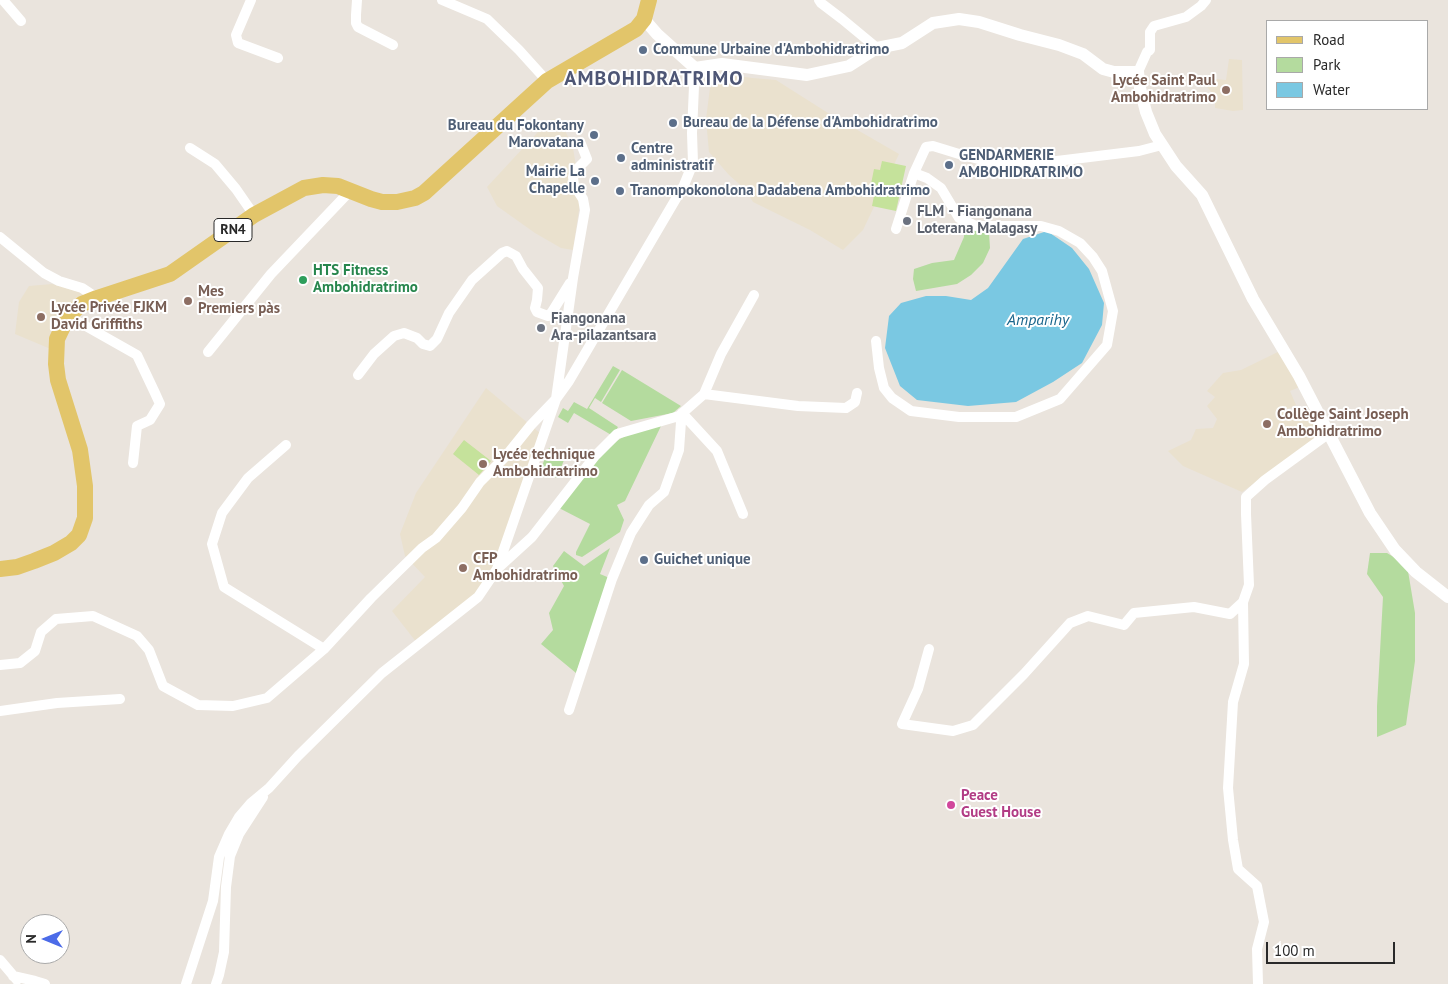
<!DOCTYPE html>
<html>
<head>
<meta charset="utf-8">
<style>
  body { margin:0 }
  #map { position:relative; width:1448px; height:984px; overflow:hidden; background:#eae4dd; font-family:"PT Sans",sans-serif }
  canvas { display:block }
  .legend { position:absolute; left:1266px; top:20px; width:162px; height:90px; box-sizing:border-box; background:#fff; border:1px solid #a9a9a9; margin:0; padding:6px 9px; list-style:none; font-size:15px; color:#292929 }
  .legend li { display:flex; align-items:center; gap:10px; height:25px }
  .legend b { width:25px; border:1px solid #a9a9a9 }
  .north { position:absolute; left:20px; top:914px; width:50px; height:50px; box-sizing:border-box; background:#fff; border:1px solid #a9a9a9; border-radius:50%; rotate:270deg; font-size:14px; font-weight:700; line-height:20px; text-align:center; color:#292929 }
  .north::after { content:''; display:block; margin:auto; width:18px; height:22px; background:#4c6be8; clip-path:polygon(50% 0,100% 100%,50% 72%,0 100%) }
  .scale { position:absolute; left:1266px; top:942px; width:129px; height:22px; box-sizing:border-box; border:2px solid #292929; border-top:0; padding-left:6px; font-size:15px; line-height:18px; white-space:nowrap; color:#292929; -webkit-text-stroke:4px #fff; paint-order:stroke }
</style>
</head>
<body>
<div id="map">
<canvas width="1448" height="984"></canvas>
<ul class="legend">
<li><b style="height:6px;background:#e2c56a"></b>Road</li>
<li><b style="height:14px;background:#b4db9e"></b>Park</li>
<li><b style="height:14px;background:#7ac8e2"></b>Water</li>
</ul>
<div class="north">N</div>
<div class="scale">100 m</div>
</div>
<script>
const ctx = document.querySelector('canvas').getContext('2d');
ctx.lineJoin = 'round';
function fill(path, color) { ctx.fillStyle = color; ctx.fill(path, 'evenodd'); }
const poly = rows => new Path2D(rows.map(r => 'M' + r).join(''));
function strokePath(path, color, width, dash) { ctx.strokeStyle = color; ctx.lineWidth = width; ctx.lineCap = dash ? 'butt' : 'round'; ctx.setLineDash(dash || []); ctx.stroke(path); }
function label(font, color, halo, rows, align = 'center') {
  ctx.font = font + ' "PT Sans",sans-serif'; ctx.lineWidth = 4; ctx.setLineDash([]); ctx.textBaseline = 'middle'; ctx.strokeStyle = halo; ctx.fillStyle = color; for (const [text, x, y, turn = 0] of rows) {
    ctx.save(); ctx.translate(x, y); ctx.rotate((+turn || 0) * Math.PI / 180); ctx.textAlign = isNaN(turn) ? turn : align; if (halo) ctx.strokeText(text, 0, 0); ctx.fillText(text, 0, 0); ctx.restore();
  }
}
fill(poly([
  [1229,59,1242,60,1243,110,1233,111,1215,108,1215,97,1204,83,1206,78,1226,80],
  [732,75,752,78,776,80,828,113,899,154,863,230,843,250,810,230,753,202,746,190,729,175,709,152,706,119,710,88],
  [560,119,573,148,581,196,573,250,561,248,535,233,497,206,487,187,549,120],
  [52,284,87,294,53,350,15,334,19,302,29,286],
  [1282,350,1302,386,1290,391,1296,405,1283,411,1286,419,1314,411,1324,433,1242,492,1183,466,1168,451,1191,440,1196,429,1213,428,1217,419,1207,406,1215,397,1207,391,1223,373,1241,370],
  [486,388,541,434,496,559,486,580,475,596,417,643,392,611,425,577,405,556,400,534,416,493]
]), '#eae1ce');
fill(poly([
  [975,228,982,228,989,233,990,248,983,263,971,275,957,284,916,291,913,279,914,269,932,263,954,260,964,237,964,230],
  [613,366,620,370,601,402,595,398,589,408,618,427,613,436,574,413,568,423,558,417,563,408,568,411,574,402,587,409],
  [622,370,681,406,673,413,631,421,602,403],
  [661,426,625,501,617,505,624,520,620,532,582,557,576,555,576,552,590,524,559,508,594,461,618,440,638,429],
  [549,448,566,455,557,478,540,471],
  [610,548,600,574,612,579,576,673,541,644,553,630,549,613,564,586,553,566,564,551,584,566],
  [1370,553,1387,553,1407,565,1415,613,1415,661,1406,725,1377,737,1377,706,1383,597,1367,574]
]), '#b4db9e');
fill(poly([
  [882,161,906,166,896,211,872,206,875,191,870,189,874,169,880,170],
  [464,440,491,461,479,475,453,454]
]), '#c5e29b');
fill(poly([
  [1047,231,1072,248,1089,269,1104,303,1102,325,1082,363,1053,382,1016,402,968,406,917,400,900,386,885,348,889,316,901,303,926,296,946,296,971,300,988,288,1023,239]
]), '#7ac8e2');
strokePath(poly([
  [3,0,21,21],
  [251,0,236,35,238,43,278,58],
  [357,0,356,15,356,23,358,27,393,45],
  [442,0,487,19,519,50,547,81],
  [819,0,821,3,842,19,877,48],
  [1138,72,1147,52,1150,50,1150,32,1154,26,1186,17,1201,6,1206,0],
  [190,148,215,164,236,189,254,215],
  [896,229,914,173],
  [0,237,44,273,59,281,82,288,97,298],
  [68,316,137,355,155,393,160,404,150,420,137,426,133,463],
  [876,341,879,368,884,388,892,398,911,411,959,417,1016,417,1060,399,1107,345,1113,311,1102,271,1093,257,1080,243,1059,231,1041,226,976,226,959,218,941,188,927,178,914,173,926,147,933,146,959,154,982,160,1024,165,1139,151,1162,145],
  [208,352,271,274,351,190],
  [358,375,374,354,394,336,404,333,417,338,423,344,430,346,437,339,449,313,472,280,502,253,507,251,516,256,523,269,538,288,537,300,535,308,537,312,548,316,552,312,570,283],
  [704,394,798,406,846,408,855,402,857,393],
  [682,413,717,451,743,514],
  [286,445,248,478,222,513,212,544,224,587,324,649],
  [498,568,532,537,595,456,617,434,679,416,704,394,721,354,754,295],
  [929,649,918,689,902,724,953,731,973,725,1024,674,1070,623,1088,616,1124,625,1134,613,1194,607,1230,614,1243,602],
  [0,665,20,663,35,651,41,632,56,619,93,616,137,636,149,650,163,686,198,705,233,706,267,698,324,649,371,598,422,548,436,538,462,508,480,482,506,456,531,425,556,399,569,381,684,185,693,163,692,133,694,86,693,81,695,68],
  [569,710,612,579,631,533,649,505,664,492,679,450,681,422,679,416],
  [0,711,57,703,120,699],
  [0,960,17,980],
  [13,976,35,981,45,984],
  [186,984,213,901,219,857,229,834,239,817,251,803,269,788,298,756,382,673,478,597,497,569,556,399,573,278,585,210,583,199,574,185,573,177,576,170,587,159,581,144],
  [216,984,219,975,224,952,226,887,230,856,239,834,263,797],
  [1258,984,1257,949,1264,922,1257,886,1238,869,1233,840,1228,788,1233,702,1244,664,1243,602,1249,585,1246,514,1246,497,1265,480,1328,434]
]), '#fff', 10);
strokePath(poly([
  [644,19,657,34,695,68,722,64,807,75,849,66,877,48,902,43,933,23,959,19,979,22,1020,35,1059,45,1083,54,1103,69,1114,72,1138,72,1140,88,1146,112,1155,134,1176,166,1202,195,1253,299,1299,376,1370,513,1395,550,1416,572,1448,597]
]), '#fff', 12);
strokePath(poly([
  [0,569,17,567,34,561,54,553,71,543,79,535,85,518,85,486,80,450,58,380,56,364,57,339,68,316,82,304,97,298,170,274,254,215,304,188,323,185,338,186,371,199,382,202,397,202,415,198,424,193,547,81,636,29,644,19,649,0]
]), '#e2c56a', 16);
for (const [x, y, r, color] of [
  [643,50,5,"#5c6f8a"],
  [1226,90,5,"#8d6e63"],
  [673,123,5,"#5c6f8a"],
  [594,135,5,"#5c6f8a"],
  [621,158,5,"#5c6f8a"],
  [949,165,5,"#5c6f8a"],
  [595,181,5,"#5c6f8a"],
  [620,191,5,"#5c6f8a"],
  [907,221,5,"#6b7280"],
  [303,280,5,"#2e9e5b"],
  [188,301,5,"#8d6e63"],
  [41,317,5,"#8d6e63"],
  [541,328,5,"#6b7280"],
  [1267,424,5,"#8d6e63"],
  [483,464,5,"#8d6e63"],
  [644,560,5,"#5c6f8a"],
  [463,568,5,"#8d6e63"],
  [951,805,5,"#d1479c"]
]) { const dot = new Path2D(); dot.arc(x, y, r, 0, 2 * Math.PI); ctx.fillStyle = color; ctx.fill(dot); strokePath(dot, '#fff', 2); }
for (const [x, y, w] of [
  [233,230,38]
]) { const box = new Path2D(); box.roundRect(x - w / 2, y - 11.5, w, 23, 4); ctx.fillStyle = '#fff'; ctx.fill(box); strokePath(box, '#292929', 1); }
label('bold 14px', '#292929', null, [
  ["RN4",233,230]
]);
label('bold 15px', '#4e5e75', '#fff', [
  ["Commune Urbaine d'Ambohidratrimo",653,50],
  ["Bureau de la Défense d'Ambohidratrimo",683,123],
  ["Bureau du Fokontany",584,126,"right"],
  ["Marovatana",584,143,"right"],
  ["Centre",631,149],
  ["administratif",631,166],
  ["GENDARMERIE",959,156],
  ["AMBOHIDRATRIMO",959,173],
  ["Mairie La",585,172,"right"],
  ["Chapelle",585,189,"right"],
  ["Tranompokonolona Dadabena Ambohidratrimo",630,191],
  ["Guichet unique",654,560]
], 'left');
label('bold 15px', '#785e54', '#fff', [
  ["Lycée Saint Paul",1216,81,"right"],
  ["Ambohidratrimo",1216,98,"right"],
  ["Mes",198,292],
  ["Premiers pàs",198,309],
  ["Lycée Privée FJKM",51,308],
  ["David Griffiths",51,325],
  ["Collège Saint Joseph",1277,415],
  ["Ambohidratrimo",1277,432],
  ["Lycée technique",493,455],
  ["Ambohidratrimo",493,472],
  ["CFP",473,559],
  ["Ambohidratrimo",473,576]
], 'left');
label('bold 15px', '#5b616d', '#fff', [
  ["FLM - Fiangonana",917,212],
  ["Loterana Malagasy",917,229],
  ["Fiangonana",551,319],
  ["Ara-pilazantsara",551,336]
], 'left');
label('bold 15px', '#27864d', '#fff', [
  ["HTS Fitness",313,271],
  ["Ambohidratrimo",313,288]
], 'left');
label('bold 15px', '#b23c85', '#fff', [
  ["Peace",961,796],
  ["Guest House",961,813]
], 'left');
label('italic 16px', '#1a668c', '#fff', [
  ["Amparihy",1038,320]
]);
ctx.letterSpacing = '1px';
label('bold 20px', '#4e5675', '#fff', [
  ["AMBOHIDRATRIMO",654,79]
]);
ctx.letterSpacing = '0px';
</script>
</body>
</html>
